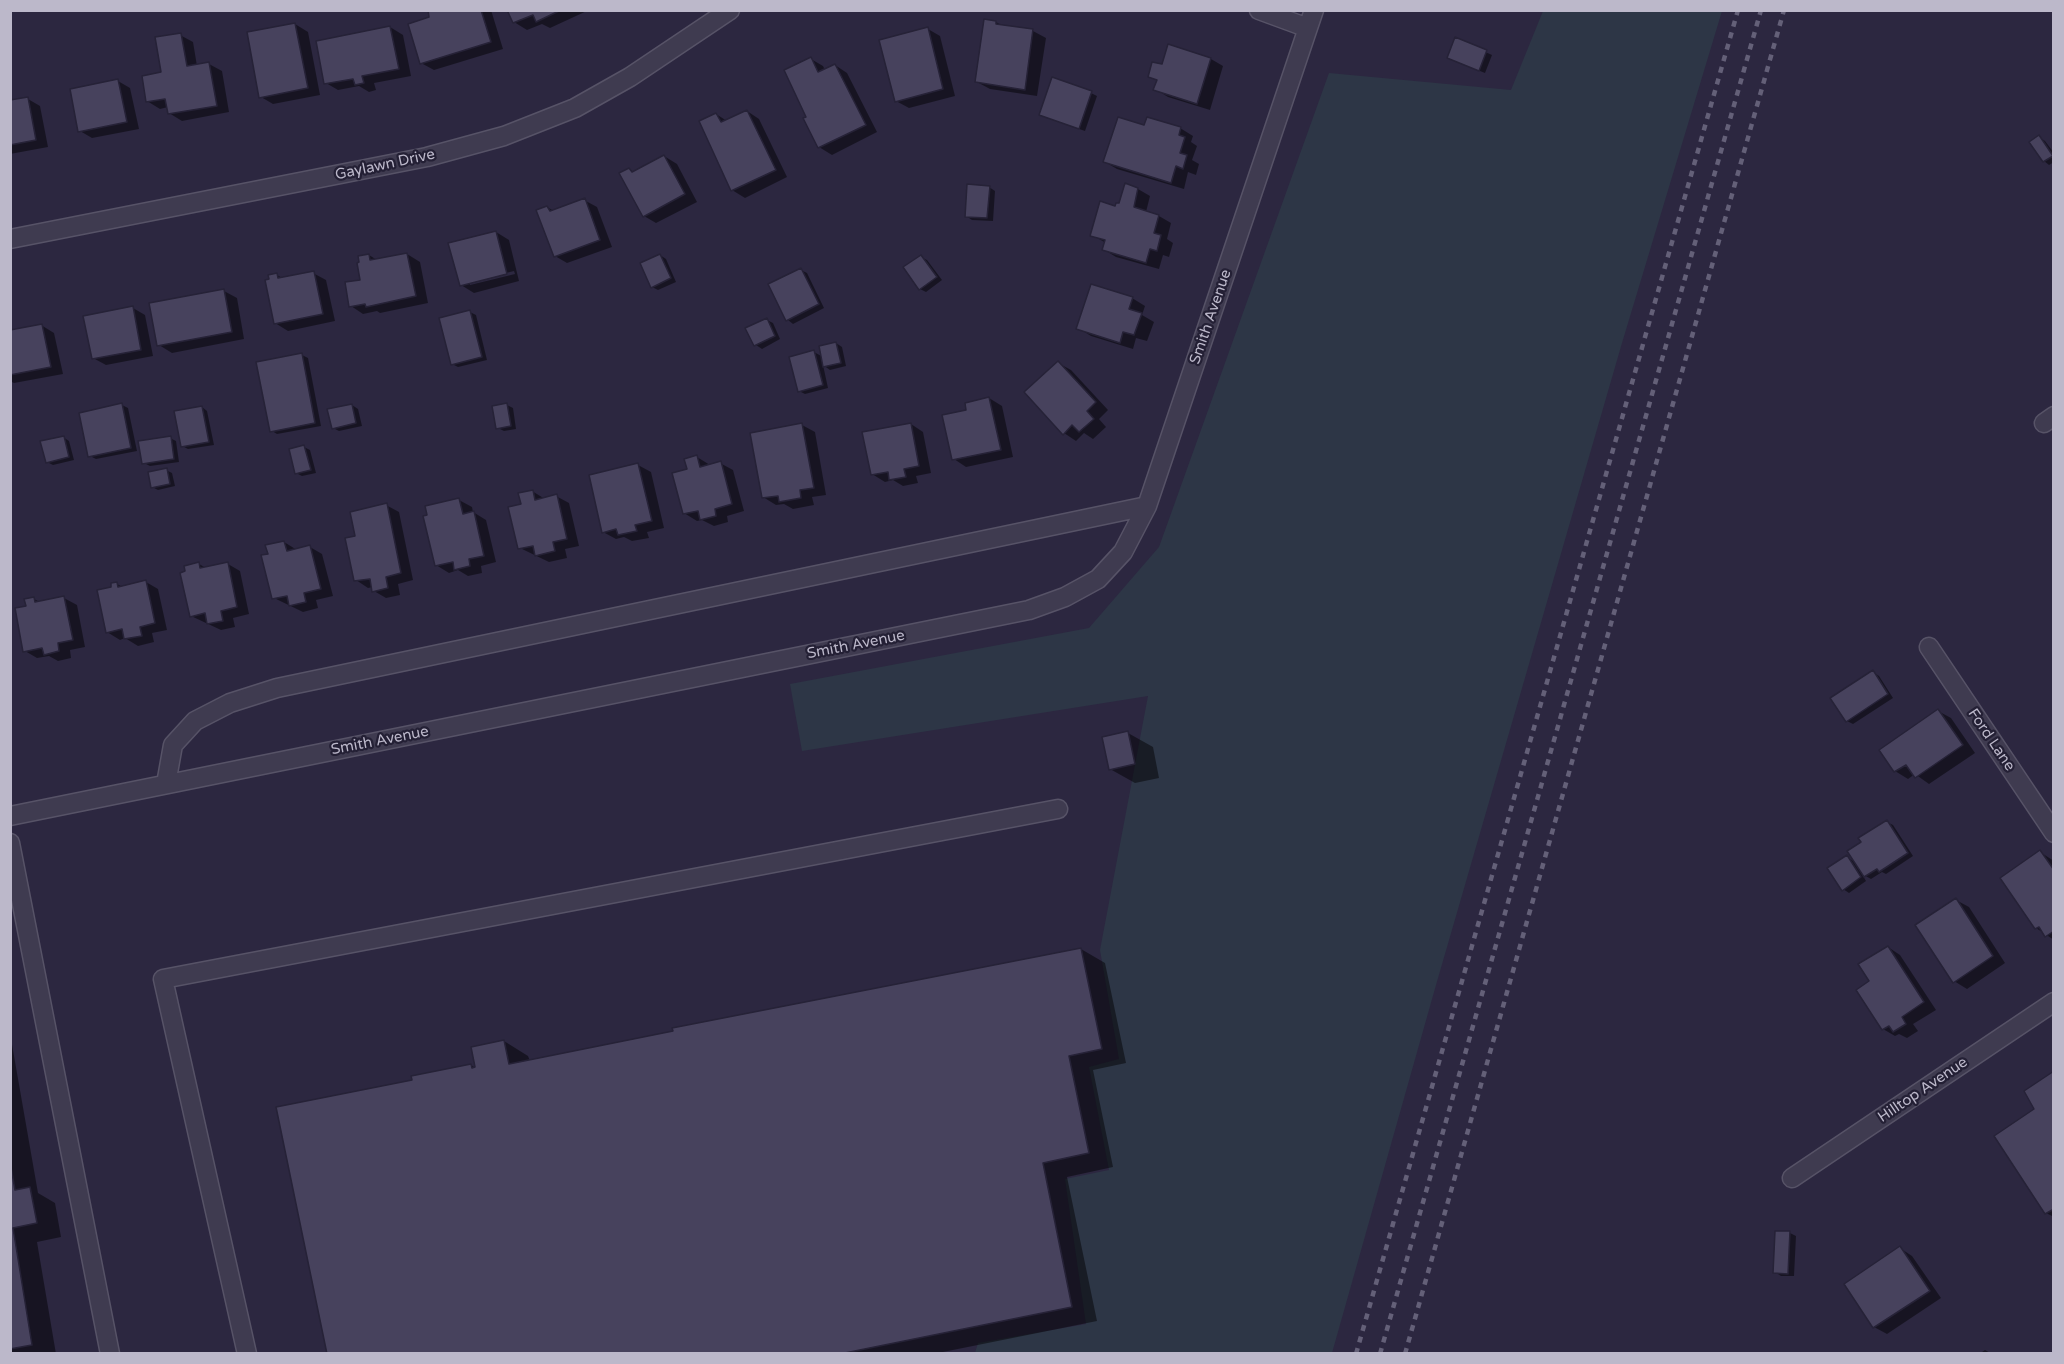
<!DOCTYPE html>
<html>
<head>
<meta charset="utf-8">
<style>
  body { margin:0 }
  #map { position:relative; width:2064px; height:1364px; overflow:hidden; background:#2c2740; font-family:"Varela Round",sans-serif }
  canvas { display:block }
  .frame { position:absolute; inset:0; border:12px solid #bcb8ca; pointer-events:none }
</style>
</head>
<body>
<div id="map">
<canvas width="2064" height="1364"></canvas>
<div class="frame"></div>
</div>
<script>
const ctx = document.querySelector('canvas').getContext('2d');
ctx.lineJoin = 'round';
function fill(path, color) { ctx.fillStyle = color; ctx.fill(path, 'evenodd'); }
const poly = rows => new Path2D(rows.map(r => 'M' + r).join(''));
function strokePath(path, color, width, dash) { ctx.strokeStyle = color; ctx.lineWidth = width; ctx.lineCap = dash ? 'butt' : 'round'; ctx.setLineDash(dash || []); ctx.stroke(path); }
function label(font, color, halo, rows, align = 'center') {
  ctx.font = font + ' "Varela Round",sans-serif'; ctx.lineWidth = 4.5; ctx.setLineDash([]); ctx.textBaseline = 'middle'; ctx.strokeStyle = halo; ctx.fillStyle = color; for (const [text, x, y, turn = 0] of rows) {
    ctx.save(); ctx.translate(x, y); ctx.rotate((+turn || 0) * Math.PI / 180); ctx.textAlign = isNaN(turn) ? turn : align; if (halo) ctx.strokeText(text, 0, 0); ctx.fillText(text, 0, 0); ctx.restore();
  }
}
fill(poly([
  [1543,11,1722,11,1622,343,1436,985,1332,1353,975,1353,978,1343,1086,1324,1065,1179,1109,1170,1089,1067,1119,1059,1100,950,1148,696,802,751,790,684,1089,628,1159,547,1329,73,1511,90]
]), '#2d3646');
fill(poly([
  [429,10,491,10,503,49,434,70,421,63,431,18],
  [509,10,589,10,550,28,542,24,527,30,514,22],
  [996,22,1005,27,1033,31,1046,38,1037,96,990,89,977,82],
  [295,24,308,32,320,95,273,104,261,97],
  [390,27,403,35,411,76,374,83,376,90,369,92,359,86,338,90,326,83],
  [928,29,940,36,955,96,909,108,896,101],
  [180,35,193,42,197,66,209,64,222,71,229,112,182,121,169,113,168,107,160,109,147,101],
  [1456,39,1492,55,1485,73,1455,61],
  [811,59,823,66,825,70,835,65,847,73,877,132,832,155,819,147,808,118],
  [1211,59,1223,66,1210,110,1168,97,1155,89,1158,81,1149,76,1163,66],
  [118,81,130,88,139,129,92,138,80,131],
  [1091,93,1097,96,1085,131,1047,118],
  [28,99,40,106,48,147,10,154,10,102],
  [747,111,759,119,787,177,745,198,732,190,716,114,727,121],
  [1145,127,1180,128,1193,136,1191,142,1197,146,1192,160,1199,164,1196,175,1188,172,1184,189,1117,169,1105,162],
  [2039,137,2045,141,2054,153,2054,162,2049,165,2044,161],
  [664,156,677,164,697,202,656,223,644,216,629,169,634,172],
  [989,187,995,191,993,221,972,220,966,216],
  [1138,189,1150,196,1146,212,1159,216,1171,223,1167,239,1173,243,1169,257,1163,255,1159,269,1116,257,1103,249,1106,243,1092,235,1116,208],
  [584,200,597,207,612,247,567,263,555,256,547,207,554,211],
  [496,232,509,240,519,281,474,293,461,285],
  [514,271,515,274,470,285,470,282],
  [407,254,420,262,428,303,380,313,377,311,363,314,351,306,362,281,369,255,377,260],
  [660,255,666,259,676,282,658,290,652,287],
  [921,257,927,260,942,280,926,292,920,289],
  [801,270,807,273,824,308,793,324,788,320],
  [313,273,326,280,335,321,288,331,275,323,277,275,284,279],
  [224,291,237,298,244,339,172,353,159,345],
  [1132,298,1145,306,1142,315,1154,322,1147,341,1136,338,1133,349,1091,336,1078,328],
  [133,308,145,315,153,356,106,365,93,358],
  [470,312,476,315,487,360,458,367,452,364],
  [767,320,773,323,780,339,762,349,756,345],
  [41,325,54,333,63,374,14,383,10,381,10,331],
  [836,343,842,347,846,366,830,370,823,365,828,388,805,394,799,391,814,352,823,357],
  [302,355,308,358,321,426,277,434,272,431],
  [1058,363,1071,370,1108,410,1099,419,1106,427,1093,439,1084,433,1076,441,1064,433],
  [989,398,1002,406,1013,457,966,467,954,459,968,411],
  [122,405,128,408,137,451,96,459,90,456],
  [352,405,358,409,362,426,339,431,333,428],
  [507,405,513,408,516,429,504,431,498,428],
  [202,407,207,411,214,445,188,449,182,446],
  [911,424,923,432,931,473,916,476,918,483,903,486,893,480,885,482,872,474],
  [802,425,815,432,826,495,812,497,814,505,793,509,784,504,776,505,763,497],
  [63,437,69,441,74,460,53,465,47,462],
  [170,438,176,441,179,462,150,466,144,463],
  [304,447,310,450,316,473,302,476,296,473],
  [697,457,710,465,720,463,733,470,744,511,727,516,728,522,714,526,702,520,697,521,684,513,689,470],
  [638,465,651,472,664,528,647,532,649,538,632,541,624,537,616,539,603,532],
  [166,470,172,473,175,486,158,490,152,487],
  [532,491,545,499,556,496,569,503,579,546,565,549,567,558,549,562,520,548,523,506],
  [459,500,472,507,473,512,486,520,496,562,481,566,482,573,468,576,458,570,449,573,436,565],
  [386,505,399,512,413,580,398,584,400,595,386,598,374,591,373,587,368,588,356,580,357,537],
  [284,542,297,550,310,547,322,554,333,596,316,600,318,608,303,612,274,598,270,556],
  [199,564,206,568,228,564,240,571,249,614,233,618,235,627,221,630,191,616],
  [146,582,158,589,167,630,152,633,154,642,138,646,125,638,120,640,107,632,117,584,123,587],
  [64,598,77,605,85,647,70,650,71,658,58,661,49,656,37,658,25,651,34,599,40,602],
  [1873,672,1879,676,1893,698,1853,724,1847,721],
  [1938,711,1951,718,1975,753,1929,784,1915,774,1908,779,1895,771,1881,750],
  [1128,733,1153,747,1159,778,1135,783,1110,769],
  [1887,822,1893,825,1913,856,1886,874,1882,872,1871,879,1862,874,1866,881,1849,893,1843,889,1847,857,1857,863],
  [2040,852,2054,861,2054,940,2036,928],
  [1956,900,1969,907,2005,963,1967,989,1954,981],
  [1888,947,1900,955,1936,1010,1913,1024,1918,1031,1907,1038,1899,1034,1895,1036,1883,1029,1871,982],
  [1081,949,1105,963,1126,1063,1093,1070,1113,1167,1067,1177,1097,1321,933,1354,328,1354,414,1081,471,1065,477,1069,504,1041,528,1056,530,1061],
  [10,1033,38,1193,55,1203,61,1237,37,1242,56,1354,10,1354],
  [2054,1073,2054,1217,2046,1213,2036,1110],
  [1790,1233,1796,1236,1794,1276,1781,1276,1775,1272],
  [1900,1248,1912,1256,1941,1298,1887,1334,1874,1327],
  [1985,1350,1992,1354,1979,1354]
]), '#0007');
const building = poly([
  [428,10,481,10,491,42,420,64,408,24,429,17,428,10],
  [507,10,561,10,536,22,533,15,513,23,507,10],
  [984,19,996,21,996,24,1033,29,1025,90,975,82,984,19],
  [295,23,308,88,259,98,247,32,295,23],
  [390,26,399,69,362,76,364,83,355,85,353,79,324,84,316,41,390,26],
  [928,27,943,89,895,102,879,40,928,27],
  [181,33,187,66,209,62,217,106,168,114,165,99,146,102,142,76,161,72,155,37,181,33],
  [1455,37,1487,50,1479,71,1447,58,1455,37],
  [1168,44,1211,58,1197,104,1153,90,1157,80,1148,77,1152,62,1162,64,1168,44],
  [811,57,818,72,835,64,866,125,818,148,803,118,806,117,784,70,811,57],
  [1052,77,1092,91,1079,129,1039,115,1052,77],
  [118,79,127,122,78,132,70,89,118,79],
  [28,97,36,140,10,145,10,100,28,97],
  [747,110,776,170,731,191,699,121,716,113,721,122,747,110],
  [1118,117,1144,125,1147,117,1181,127,1179,135,1185,137,1180,153,1187,155,1183,169,1176,166,1171,183,1103,162,1118,117],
  [2039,135,2053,156,2043,162,2029,142,2039,135],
  [664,155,685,194,643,217,619,173,629,168,632,172,664,155],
  [1125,183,1138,188,1134,207,1159,215,1154,233,1161,235,1157,251,1150,249,1146,263,1102,250,1105,240,1090,236,1100,201,1115,206,1116,203,1119,203,1125,183],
  [967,184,990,186,987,218,965,217,967,184],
  [585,198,600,240,554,257,536,210,547,206,550,211,585,198],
  [496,231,507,274,460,286,448,243,496,231],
  [407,253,416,296,366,307,365,304,349,307,345,282,360,280,357,263,359,262,358,256,369,254,370,260,407,253],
  [660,254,671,278,651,288,640,263,660,254],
  [921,255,937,277,919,290,903,267,921,255],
  [801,268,819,304,786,321,768,284,801,268],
  [314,271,323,314,274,324,265,280,269,279,268,275,277,273,278,278,314,271],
  [1091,284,1133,297,1129,309,1142,313,1134,335,1123,332,1120,343,1076,329,1091,284],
  [224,289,232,332,157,346,149,303,224,289],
  [133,306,141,350,92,359,83,316,133,306],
  [470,310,482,357,451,365,439,318,470,310],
  [767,318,775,336,754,346,745,328,767,318],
  [42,324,51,367,10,375,10,330,42,324],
  [836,342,841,363,823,367,819,346,836,342],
  [814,350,823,385,798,392,789,357,814,350],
  [302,353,315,423,270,432,256,362,302,353],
  [1058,361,1096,402,1087,411,1094,419,1079,432,1072,425,1063,435,1024,392,1058,361],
  [989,397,1001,450,952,460,942,415,966,410,965,403,989,397],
  [122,403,131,448,88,457,79,413,122,403],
  [507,403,511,426,496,429,492,406,507,403],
  [352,404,356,423,332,429,327,409,352,404],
  [202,406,209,442,181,447,174,411,202,406],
  [802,423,814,488,800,490,801,498,779,502,778,496,762,498,750,433,802,423],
  [911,423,919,466,904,469,906,477,889,480,888,472,871,475,862,432,911,423],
  [64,436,69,457,46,463,40,441,64,436],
  [171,436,174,459,142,464,138,441,171,436],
  [304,445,311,470,295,474,289,449,304,445],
  [697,455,700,467,721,461,732,504,715,509,716,516,700,520,698,511,683,514,672,473,687,469,684,459,697,455],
  [638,463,652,521,635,525,637,531,618,535,616,529,602,533,589,475,638,463],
  [167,468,170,484,151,488,148,472,167,468],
  [533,490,535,500,557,494,567,539,553,542,555,551,535,556,533,546,518,549,508,507,521,504,518,493,533,490],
  [459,498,463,514,474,511,484,556,469,559,470,566,454,570,453,562,435,566,423,516,427,515,425,506,459,498],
  [387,503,401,573,386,577,388,588,372,592,370,579,354,581,345,538,355,536,350,512,387,503],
  [284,541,287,551,310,545,321,589,304,593,306,602,289,606,287,596,272,599,261,555,268,554,265,545,284,541],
  [199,562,200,568,228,562,237,607,221,611,223,621,207,624,205,613,190,617,180,573,185,571,184,566,199,562],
  [146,580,155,623,140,627,142,636,124,639,122,629,106,633,97,590,111,587,111,583,117,582,118,587,146,580],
  [64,596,73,640,58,643,59,651,44,655,42,648,23,652,15,608,26,606,24,599,34,597,35,602,64,596],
  [1873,670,1888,694,1846,722,1830,698,1873,670],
  [1938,709,1963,745,1915,778,1906,765,1894,772,1879,750,1938,709],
  [1128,731,1135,764,1109,770,1102,737,1128,731],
  [1887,820,1908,853,1879,872,1877,869,1864,877,1847,851,1861,842,1858,838,1887,820],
  [2040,850,2054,870,2054,931,2045,937,2039,927,2035,929,2000,878,2040,850],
  [1847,855,1861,877,1842,891,1827,868,1847,855],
  [1956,898,1993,956,1953,983,1915,925,1956,898],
  [1888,946,1924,1002,1902,1017,1906,1024,1893,1032,1889,1026,1882,1030,1856,990,1869,981,1858,964,1888,946],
  [1081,948,1102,1049,1069,1056,1089,1153,1043,1163,1072,1307,840,1354,327,1354,276,1107,412,1080,411,1076,471,1064,472,1068,475,1067,471,1047,504,1040,509,1064,673,1031,672,1028,1081,948],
  [2054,1071,2054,1209,2045,1214,1994,1136,2034,1109,2024,1091,2054,1071],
  [10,1162,15,1190,30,1187,37,1223,13,1228,32,1345,10,1349,10,1162],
  [1775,1231,1790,1231,1788,1274,1773,1273,1775,1231],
  [1900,1246,1930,1291,1873,1328,1844,1284,1900,1246]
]);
fill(building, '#47425d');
strokePath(building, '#262237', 1.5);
const minor = poly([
  [1259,10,1308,28],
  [10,239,427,157,504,136,575,108,630,77,730,10],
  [2044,423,2054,416],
  [1929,647,2054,833],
  [166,784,173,745,195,721,230,703,277,688,1147,506],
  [10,816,1029,610,1065,597,1098,579,1123,552,1147,506,1314,10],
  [10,843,110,1354],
  [1792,1178,2054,1002],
  [247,1354,163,979,1058,809]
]);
strokePath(minor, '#575367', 21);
strokePath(minor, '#3f3b50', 18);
strokePath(poly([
  [1356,1354,1738,10],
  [1380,1354,1761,10],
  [1405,1354,1784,10]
]), '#646078', 4.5, [6, 6]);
label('15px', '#bcb8ca', '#242035', [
  ["Gaylawn Drive",385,165,-12],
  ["Smith Avenue",1211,317,-71],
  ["Smith Avenue",856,645,-11],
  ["Ford Lane",1991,740,56],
  ["Smith Avenue",380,741,-11],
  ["Hilltop Avenue",1923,1090,-34]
]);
</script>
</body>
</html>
